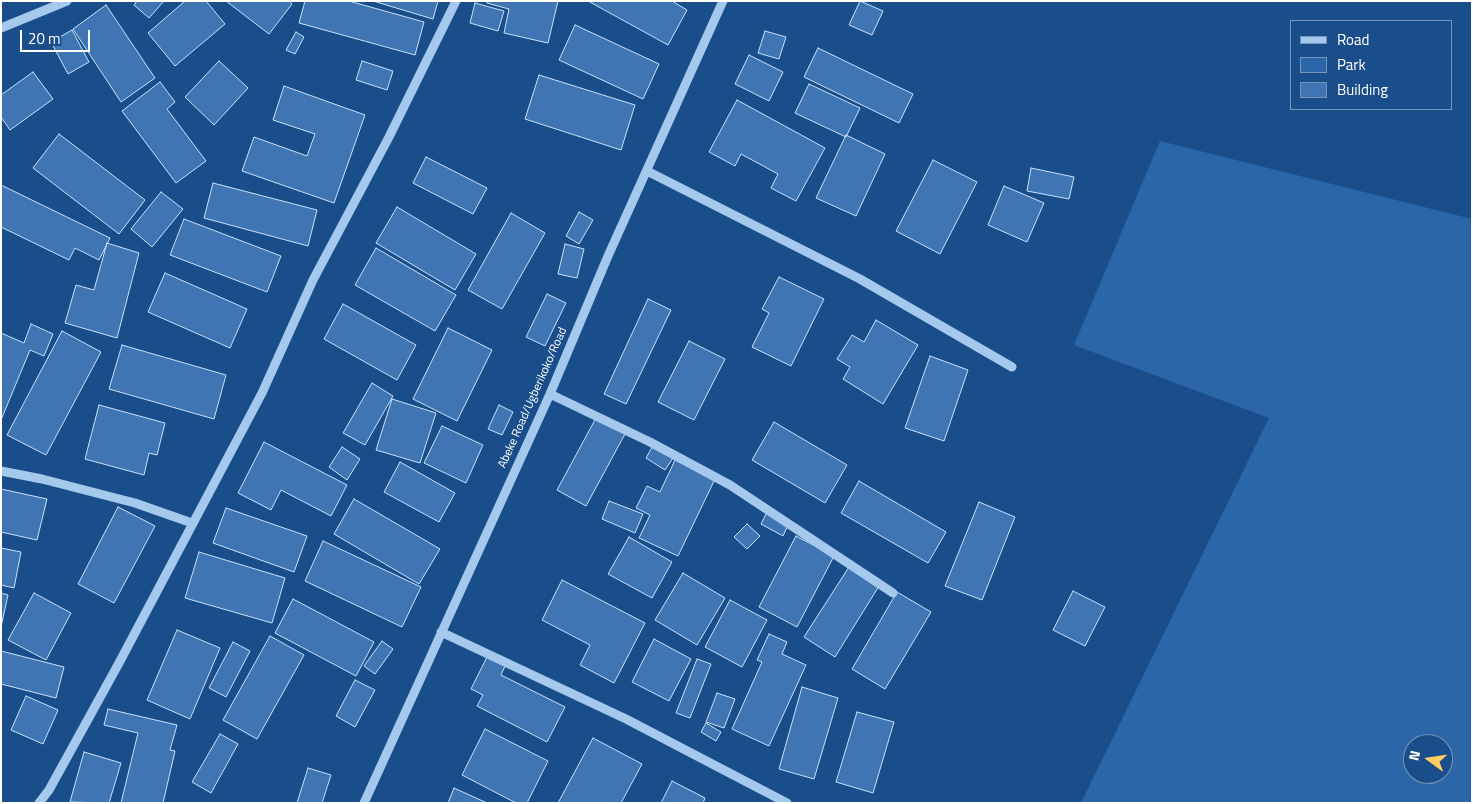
<!DOCTYPE html>
<html>
<head>
<meta charset="utf-8">
<style>
  body { margin:0 }
  #map { position:relative; width:1473px; height:804px; overflow:hidden; background:#1a4e8b; font-family:"Titillium Web",sans-serif }
  canvas { display:block }
  .frame { position:absolute; inset:0; border:2px solid #fff; pointer-events:none }
  .legend { position:absolute; left:1290px; top:20px; width:162px; height:90px; box-sizing:border-box; background:#1a4e8b; border:1px solid #7695b9; margin:0; padding:6px 9px; list-style:none; font-size:15px; color:#fff }
  .legend li { display:flex; align-items:center; gap:10px; height:25px }
  .legend b { width:25px; border:1px solid #7695b9 }
  .north { position:absolute; left:1403px; top:734px; width:50px; height:50px; box-sizing:border-box; background:#1a4e8b; border:1px solid #7695b9; border-radius:50%; rotate:284deg; font-size:14px; font-weight:700; line-height:20px; text-align:center; color:#fff }
  .north::after { content:''; display:block; margin:auto; width:18px; height:22px; background:#ffcd61; clip-path:polygon(50% 0,100% 100%,50% 72%,0 100%) }
  .scale { position:absolute; left:20px; top:30px; width:70px; height:22px; box-sizing:border-box; border:2px solid #fff; border-top:0; padding-left:6px; font-size:15px; line-height:18px; white-space:nowrap; color:#fff; -webkit-text-stroke:4px #1a4e8b; paint-order:stroke }
</style>
</head>
<body>
<div id="map">
<canvas width="1473" height="804"></canvas>
<div class="frame"></div>
<ul class="legend">
<li><b style="height:6px;background:#a5c8ed"></b>Road</li>
<li><b style="height:14px;background:#2a66a8"></b>Park</li>
<li><b style="height:14px;background:#3e75b2"></b>Building</li>
</ul>
<div class="north">N</div>
<div class="scale">20 m</div>
</div>
<script>
const ctx = document.querySelector('canvas').getContext('2d');
ctx.lineJoin = 'round';
function fill(path, color) { ctx.fillStyle = color; ctx.fill(path, 'evenodd'); }
const poly = rows => new Path2D(rows.map(r => 'M' + r).join(''));
function strokePath(path, color, width, dash) { ctx.strokeStyle = color; ctx.lineWidth = width; ctx.lineCap = dash ? 'butt' : 'round'; ctx.setLineDash(dash || []); ctx.stroke(path); }
function label(font, color, halo, rows, align = 'center') {
  ctx.font = font + ' "Titillium Web",sans-serif'; ctx.lineWidth = 4.5; ctx.setLineDash([]); ctx.textBaseline = 'middle'; ctx.strokeStyle = halo; ctx.fillStyle = color; for (const [text, x, y, turn = 0] of rows) {
    ctx.save(); ctx.translate(x, y); ctx.rotate((+turn || 0) * Math.PI / 180); ctx.textAlign = isNaN(turn) ? turn : align; if (halo) ctx.strokeText(text, 0, 0); ctx.fillText(text, 0, 0); ctx.restore();
  }
}
fill(poly([
  [1160,141,1472,219,1472,803,1081,803,1269,418,1074,345],
  [1413,744,1443,744,1443,774,1413,774]
]), '#2a66a8');
const building = poly([
  [137,1,164,1,149,18,134,5,137,1],
  [185,1,206,1,225,24,175,66,148,33,185,1],
  [226,1,289,1,292,4,269,34,226,1],
  [305,1,349,1,424,22,415,55,299,23,305,1],
  [373,1,438,1,433,19,373,1],
  [487,1,558,1,548,43,504,33,509,9,487,3,487,1],
  [588,1,672,1,687,10,668,45,588,1],
  [860,1,883,11,872,35,849,25,860,1],
  [475,3,504,11,498,31,470,23,475,3],
  [106,5,155,78,121,102,73,29,106,5],
  [575,25,659,64,643,99,559,60,575,25],
  [72,30,89,62,68,74,51,42,72,30],
  [765,31,786,37,779,59,758,53,765,31],
  [296,32,304,37,295,54,286,50,296,32],
  [818,48,913,94,899,123,804,77,818,48],
  [749,55,783,72,769,101,735,84,749,55],
  [219,61,248,88,214,125,185,97,219,61],
  [362,61,393,71,387,90,356,80,362,61],
  [33,72,53,99,10,130,1,117,1,95,33,72],
  [539,75,635,105,621,150,525,119,539,75],
  [160,82,175,102,167,109,206,161,176,183,122,111,160,82],
  [809,84,860,108,846,137,795,113,809,84],
  [284,86,365,115,334,203,242,171,254,137,307,156,315,134,273,120,284,86],
  [737,100,825,148,796,201,771,188,778,174,741,154,735,166,709,152,737,100],
  [59,134,145,200,119,234,33,168,59,134],
  [846,135,885,154,856,216,816,198,846,135],
  [426,157,487,188,473,214,413,183,426,157],
  [933,160,977,182,940,254,896,231,933,160],
  [1031,168,1074,177,1069,199,1027,191,1031,168],
  [213,183,317,210,308,246,204,218,213,183],
  [1,185,110,238,99,260,75,248,69,260,1,227,1,185],
  [1004,186,1044,203,1027,242,988,225,1004,186],
  [161,192,183,209,152,247,131,229,161,192],
  [397,207,476,254,455,290,376,243,397,207],
  [579,212,593,220,579,244,566,236,579,212],
  [511,213,545,233,502,309,468,290,511,213],
  [184,219,281,256,267,292,170,255,184,219],
  [107,243,139,253,117,338,65,323,76,285,94,290,107,243],
  [565,244,584,249,577,278,558,274,565,244],
  [376,248,456,295,435,331,355,285,376,248],
  [165,273,247,309,230,348,148,312,165,273],
  [779,277,824,299,791,366,752,347,769,313,762,309,779,277],
  [547,294,566,303,545,346,526,337,547,294],
  [648,299,671,310,626,404,604,394,648,299],
  [343,304,416,345,397,380,324,339,343,304],
  [876,320,918,345,883,404,843,379,850,367,837,359,852,335,864,342,876,320],
  [31,324,53,334,44,356,30,350,1,420,1,333,24,343,31,324],
  [448,328,492,350,457,421,413,399,448,328],
  [62,331,101,352,46,455,7,435,62,331],
  [689,341,725,359,694,420,658,402,689,341],
  [122,345,226,375,214,419,109,389,122,345],
  [930,356,968,370,944,441,905,428,930,356],
  [372,383,393,396,365,445,343,433,372,383],
  [392,399,436,413,420,463,376,450,392,399],
  [99,405,165,423,157,455,149,453,144,475,85,459,99,405],
  [499,405,513,412,502,435,488,429,499,405],
  [596,418,625,434,586,506,557,490,596,418],
  [774,422,847,465,825,503,752,460,774,422],
  [442,426,483,445,466,483,424,463,442,426],
  [264,442,347,485,331,516,281,490,271,510,238,493,264,442],
  [655,442,675,455,665,470,646,458,655,442],
  [342,447,360,459,347,480,329,467,342,447],
  [675,460,715,479,678,556,639,538,650,515,636,508,647,486,660,492,675,460],
  [400,462,455,493,439,522,384,492,400,462],
  [859,481,946,532,928,563,841,513,859,481],
  [1,489,47,499,37,540,1,532,1,489],
  [354,499,440,549,419,584,334,534,354,499],
  [609,501,643,514,635,533,602,519,609,501],
  [979,502,1015,517,982,600,945,586,979,502],
  [118,507,155,526,114,603,78,584,118,507],
  [226,508,307,536,294,572,213,543,226,508],
  [768,510,790,521,783,536,761,524,768,510],
  [747,524,760,536,747,549,734,537,747,524],
  [796,536,834,556,797,627,759,607,796,536],
  [629,537,672,562,652,598,608,574,629,537],
  [323,541,421,587,402,627,305,581,323,541],
  [1,548,21,552,14,588,1,585,1,548],
  [199,552,285,578,272,623,185,598,199,552],
  [849,567,879,586,835,657,804,637,849,567],
  [683,573,725,598,697,645,655,620,683,573],
  [562,580,645,623,614,683,580,665,590,645,542,620,562,580],
  [1073,591,1105,607,1085,646,1053,630,1073,591],
  [897,592,931,612,885,689,852,669,897,592],
  [1,593,8,595,1,627,1,593],
  [34,593,71,613,46,660,8,640,34,593],
  [293,599,374,642,356,676,275,633,293,599],
  [730,600,767,620,742,667,705,647,730,600],
  [177,630,220,648,190,719,147,700,177,630],
  [769,634,787,642,782,654,806,665,769,746,732,729,762,662,757,660,769,634],
  [270,636,304,655,257,739,223,720,270,636],
  [654,639,691,659,669,701,632,682,654,639],
  [382,641,393,649,375,674,364,666,382,641],
  [233,642,250,651,226,697,209,688,233,642],
  [1,651,64,667,56,698,1,684,1,651],
  [487,657,505,666,501,675,565,707,547,742,477,706,483,695,471,689,487,657],
  [697,659,711,664,690,718,676,713,697,659],
  [355,680,375,690,355,727,336,716,355,680],
  [802,687,838,698,814,779,779,769,802,687],
  [717,693,735,699,724,728,706,722,717,693],
  [26,696,58,710,43,744,11,730,26,696],
  [108,709,177,725,170,750,175,751,163,803,121,803,138,733,104,725,108,709],
  [857,712,894,722,873,793,836,782,857,712],
  [706,723,721,732,716,741,701,732,706,723],
  [485,729,548,761,527,803,516,803,462,775,485,729],
  [220,734,238,744,211,793,192,782,220,734],
  [593,738,642,764,621,803,558,803,593,738],
  [84,752,121,763,109,803,70,802,84,752],
  [308,768,331,775,322,803,297,803,308,768],
  [672,781,705,798,703,803,661,803,672,781],
  [454,788,487,803,448,803,454,788]
]);
fill(building, '#3e75b2');
strokePath(building, '#cbe1fa', 1);
strokePath(poly([
  [1,28,67,1],
  [647,171,860,279,1012,367],
  [550,394,650,442,730,485,893,593],
  [1,471,42,479,135,503,192,523],
  [441,632,626,719,787,803],
  [39,803,49,790,119,663,262,393,313,280,389,137,456,1],
  [364,803,550,394,608,256,723,1]
]), '#a5c8ed', 9);
label('12px', '#fff', '#1a4e8b', [
  ["Abeke Road/Ugberikoko/Road",533,398,-66]
]);
</script>
</body>
</html>
